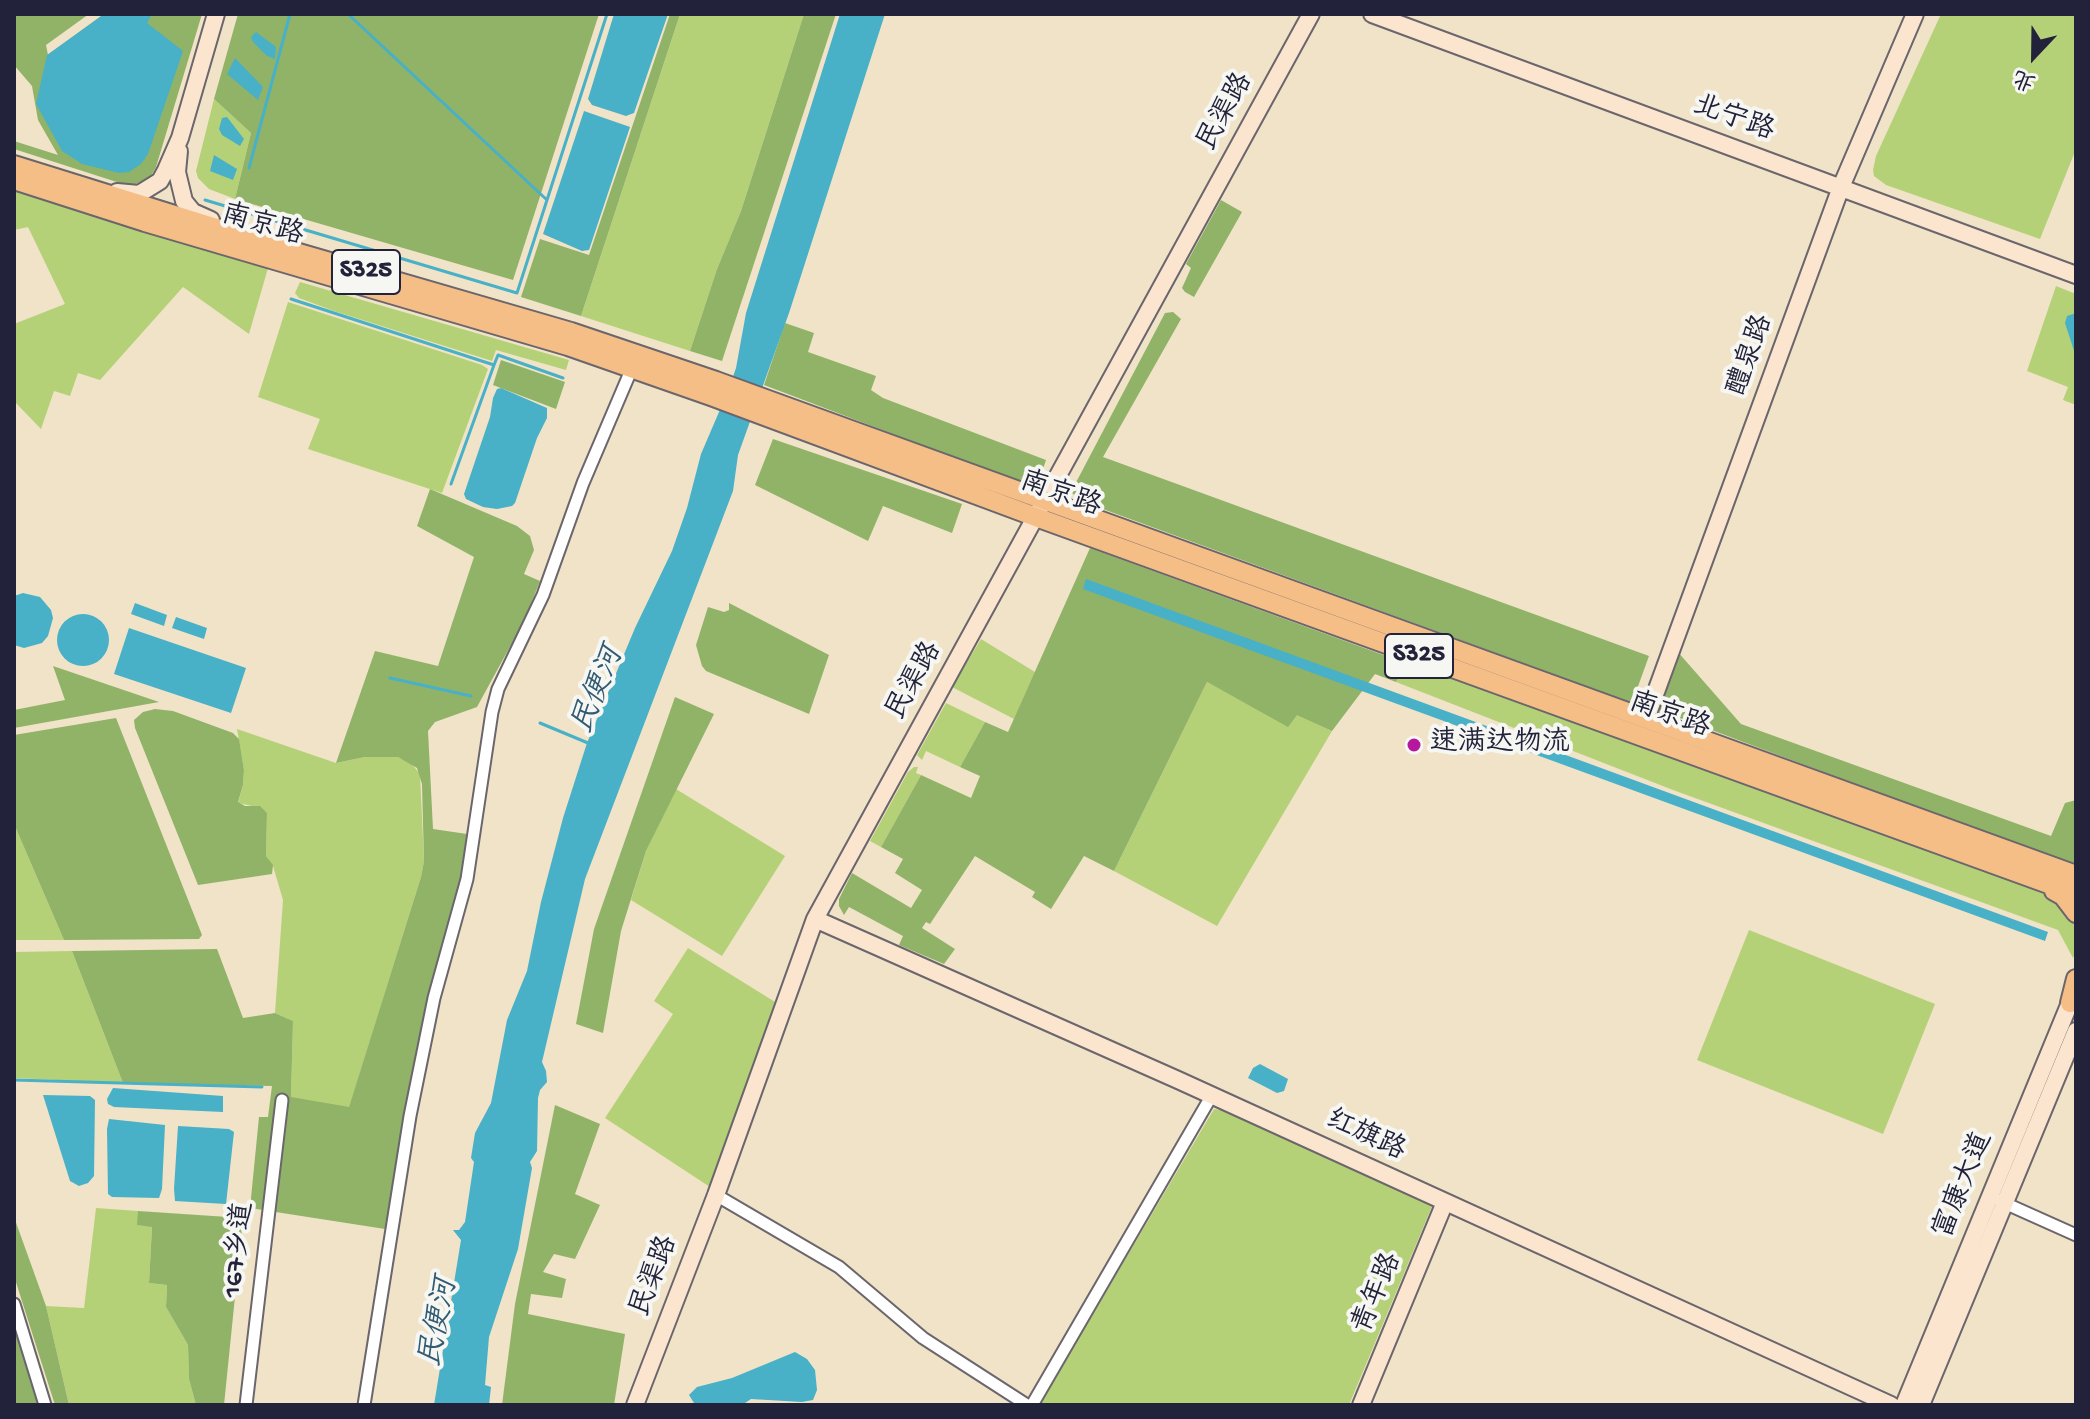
<!DOCTYPE html>
<html>
<head>
<meta charset="utf-8">
<style>
  body { margin:0 }
  #map { position:relative; width:2090px; height:1419px; overflow:hidden; background:#f0e3c8; font-family:"Gochi Hand","LXGW WenKai TC",sans-serif }
  canvas { display:block }
  .frame { position:absolute; inset:0; border:16px solid #22223b; pointer-events:none }
  .north { position:absolute; left:1994px; top:16px; width:80px; height:80px; -webkit-text-stroke:6px #f6f6f2; paint-order:stroke; rotate:202deg; font-size:22px; font-weight:700; line-height:32px; text-align:center; color:#22223b }
  .north::after { content:''; display:block; margin:auto; width:28px; height:36px; background:#22223b; clip-path:polygon(50% 0,100% 100%,50% 72%,0 100%) }
</style>
</head>
<body>
<div id="map">
<canvas width="2090" height="1419"></canvas>
<div class="frame"></div>
<div class="north">北</div>
</div>
<script>
const ctx = document.querySelector('canvas').getContext('2d');
ctx.lineJoin = 'round';
function fill(path, color) { ctx.fillStyle = color; ctx.fill(path, 'evenodd'); }
const poly = rows => new Path2D(rows.map(r => 'M' + r).join(''));
function strokePath(path, color, width, dash) { ctx.strokeStyle = color; ctx.lineWidth = width; ctx.lineCap = dash ? 'butt' : 'round'; ctx.setLineDash(dash || []); ctx.stroke(path); }
function label(font, color, halo, rows, align = 'center') {
  ctx.font = font + ' "Gochi Hand","LXGW WenKai TC",sans-serif'; ctx.lineWidth = 8; ctx.setLineDash([]); ctx.textBaseline = 'middle'; ctx.strokeStyle = halo; ctx.fillStyle = color; for (const [text, x, y, turn = 0] of rows) {
    ctx.save(); ctx.translate(x, y); ctx.rotate((+turn || 0) * Math.PI / 180); ctx.textAlign = isNaN(turn) ? turn : align; if (halo) ctx.strokeText(text, 0, 0); ctx.fillText(text, 0, 0); ctx.restore();
  }
}
fill(poly([
  [680,14,804,14,741,211,717,269,690,351,581,316],
  [1941,14,2076,14,2076,149,2040,239,1886,185,1874,176,1873,170,1876,156],
  [214,99,251,133,235,199,209,189,198,178,196,171],
  [14,191,268,268,249,334,183,287,100,380,78,373,70,396,54,391,41,429,14,401,14,324,65,304,28,227,14,230],
  [300,282,569,360,566,370,496,350,492,361,334,311,299,298,295,293],
  [2056,286,2076,294,2076,405,2063,400,2068,387,2027,371],
  [288,302,482,365,488,369,442,493,308,449,320,419,258,397],
  [981,639,1035,672,1014,719,952,687],
  [1412,662,2038,890,2051,896,2076,920,2076,951,2073,958,2058,930,1673,790,1396,682],
  [1207,682,1288,726,1297,714,1332,731,1217,926,1114,871],
  [946,703,985,722,960,767,926,751,922,760,917,755],
  [237,729,336,763,365,757,398,757,410,762,420,774,424,861,421,877,349,1108,291,1098,293,1021,275,1013,283,900,273,866,266,856,267,813,257,807,238,803,243,785,244,770],
  [914,767,918,767,916,773,921,775,881,847,870,841,908,772],
  [676,789,785,856,722,956,631,900,646,851],
  [14,824,64,940,14,940],
  [1749,930,1935,1004,1883,1134,1697,1060],
  [688,948,780,1005,713,1189,605,1118,673,1014,654,1001],
  [72,951,123,1083,14,1078,14,952],
  [1214,1109,1227,1111,1433,1204,1349,1405,1039,1405],
  [96,1208,138,1211,138,1225,152,1226,149,1283,167,1285,166,1307,188,1345,189,1379,196,1405,69,1405,46,1306,84,1308]
]), '#b5d178');
fill(poly([
  [14,14,89,14,46,45,48,55,104,14,202,14,156,167,151,176,134,185,123,184,14,149,14,141,58,155,38,120,32,86,14,65],
  [238,14,599,14,513,280,235,199,251,133,214,99],
  [670,14,680,14,581,316,521,297,540,239,589,255],
  [804,14,836,14,722,361,690,351,717,269,741,211],
  [1221,200,1242,212,1194,297,1185,292,1182,288,1191,268,1186,264],
  [1173,312,1181,319,1103,457,1649,656,1632,703,1081,501,1071,492,1165,313],
  [785,323,814,333,808,352,876,376,871,390,883,398,1046,460,1043,469,1033,478,1022,483,764,385],
  [501,360,565,382,556,409,493,385],
  [773,439,962,504,952,533,883,506,868,541,755,485],
  [430,489,517,526,530,536,534,550,524,574,540,581,524,621,477,707,435,722,428,731,433,829,467,834,461,875,424,1014,385,1229,250,1208,259,1117,268,1117,272,1086,123,1083,72,951,217,949,243,1018,275,1013,293,1021,291,1097,349,1107,421,877,424,861,422,784,417,768,398,757,365,757,336,763,375,651,438,666,474,557,417,526],
  [1090,548,1408,664,1396,682,1375,674,1332,731,1297,715,1288,727,1207,682,1114,871,1084,856,1051,909,1032,897,1035,892,975,856,930,924,926,922,922,928,955,949,944,964,899,945,903,936,849,907,844,915,839,906,839,899,852,873,911,908,922,890,895,873,903,859,881,847,921,775,971,798,980,776,960,767,985,722,1008,732],
  [729,603,829,655,809,714,706,671,702,666,696,645,708,607,724,612,729,610],
  [1677,651,1741,724,2051,836,2065,803,2076,800,2076,867,1661,711,1656,707],
  [53,666,159,702,14,728,14,710,65,700],
  [675,697,714,714,646,851,621,931,603,1033,576,1024,594,929],
  [155,709,173,711,233,733,239,739,244,770,243,785,238,802,245,806,260,806,267,813,266,856,273,865,272,874,198,885,135,728,134,720,143,712],
  [116,718,202,935,199,939,64,940,14,824,14,735],
  [555,1105,600,1124,575,1194,600,1205,575,1259,554,1254,543,1272,566,1279,562,1298,531,1294,528,1314,625,1334,614,1405,502,1405,515,1304],
  [138,1211,243,1218,224,1405,196,1405,189,1379,188,1345,166,1307,167,1285,149,1283,152,1227,137,1225],
  [14,1217,46,1306,69,1405,55,1405,14,1276],
  [14,1320,40,1405,14,1405]
]), '#90b368');
fill(poly([
  [104,14,152,14,147,23,183,51,148,154,141,164,129,172,119,173,82,164,62,151,36,104,47,55],
  [614,14,668,14,634,113,626,116,592,105,588,99],
  [840,14,885,14,789,313,738,455,733,491,585,879,542,1062,546,1071,547,1082,540,1090,538,1098,537,1151,530,1162,532,1168,518,1249,489,1337,485,1385,491,1387,489,1405,434,1405,461,1240,453,1230,459,1230,465,1222,474,1162,471,1158,475,1133,491,1103,507,1020,527,971,541,902,563,818,587,743,635,628,672,551,687,508,701,454,728,391,736,368,746,313],
  [256,32,276,47,275,59,267,56,253,42,251,37],
  [235,58,263,87,258,100,227,74],
  [584,111,630,127,589,250,582,251,543,234],
  [227,117,244,139,240,146,222,135,219,129,222,118],
  [214,155,237,169,233,180,210,171],
  [2076,313,2076,357,2065,323,2067,316],
  [501,388,547,408,547,418,537,438,515,503,512,506,497,509,483,507,466,499,464,494,490,417,493,398,497,389],
  [1086,579,2048,932,2045,941,1083,589],
  [23,593,40,597,51,610,53,618,48,636,42,643,24,648,14,645,14,596],
  [135,603,167,615,164,626,131,614],
  '57 640a26 26 0 1 1 52 0a26 26 0 1 1-52 0Z',
  [176,617,207,628,204,639,172,628],
  [129,628,246,668,231,713,114,674],
  [1260,1064,1288,1079,1284,1091,1277,1093,1248,1078,1253,1068],
  [113,1088,223,1096,223,1112,114,1107,108,1104,107,1099],
  [43,1095,90,1096,95,1100,94,1176,88,1183,79,1186,70,1181],
  [109,1119,165,1125,162,1189,159,1198,112,1197,108,1194,107,1129],
  [178,1126,229,1129,234,1132,226,1204,175,1201,174,1189],
  [795,1352,807,1359,815,1370,817,1390,813,1400,802,1402,751,1399,742,1405,699,1405,694,1403,689,1395,697,1387,732,1378]
]), '#48b0c7');
strokePath(poly([
  [348,14,547,200],
  [249,168,290,14],
  [205,200,517,293,607,14],
  [291,299,494,365,498,355,563,378],
  [451,484,494,365],
  [390,678,471,696],
  [540,723,588,743],
  [14,1080,262,1087]
]), '#48b0c7', 3);
const street = poly([
  [716,1195,839,1267,923,1338,1027,1405],
  [2000,1201,2076,1235],
  [14,1304,45,1405],
  [246,1405,282,1100],
  [364,1405,410,1116,434,998,467,879,492,712,498,689,543,595,583,483,632,368],
  [1032,1405,1212,1095]
]);
const secondary = poly([
  [1372,14,2076,275],
  [179,151,177,172,184,201,193,212,211,220],
  [117,192,139,194,160,181,166,170,180,138,216,14],
  [1646,719,1841,187,1915,14],
  [815,919,1178,1080,1891,1405],
  [635,1405,716,1195,815,919,1311,14],
  [1361,1405,1445,1202],
  [1904,1405,2074,993],
  [1921,1405,2076,1031]
]);
const primary = poly([
  [14,165,268,244,571,332,716,381,2076,875],
  [14,180,145,222,568,346,711,396,1036,517,2076,894],
  [2054,891,2063,896,2076,913],
  [2070,1003,2076,979]
]);
strokePath(street, '#6a666c', 15);
strokePath(secondary, '#6a666c', 20);
strokePath(primary, '#6a666c', 22);
strokePath(street, '#fff', 11);
strokePath(secondary, '#fbe5cf', 16);
strokePath(primary, '#f6be87', 18);
for (const [x, y, r, color] of [
  [1414,745,8,"#b5179e"]
]) { const dot = new Path2D(); dot.arc(x, y, r, 0, 2 * Math.PI); ctx.fillStyle = color; ctx.fill(dot); strokePath(dot, '#f6f6f2', 3); }
for (const [x, y, w] of [
  [366,272,68],
  [1419,656,68]
]) { const box = new Path2D(); box.roundRect(x - w / 2, y - 22, w, 44, 6); ctx.fillStyle = '#f6f6f2'; ctx.fill(box); strokePath(box, '#22223b', 2); }
label('bold 26px', '#22223b', null, [
  ["S325",366,272],
  ["S325",1419,656]
]);
label('28px', '#22223b', '#f6f6f2', [
  ["民渠路",1227,113,-61],
  ["北宁路",1733,120,20],
  ["南京路",262,227,16],
  ["醴泉路",1752,356,-70],
  ["南京路",1060,496,20],
  ["民渠路",916,682,-61],
  ["南京路",1669,717,20],
  ["红旗路",1365,1137,25],
  ["富康大道",1965,1186,-68],
  ["167乡道",240,1250,-83],
  ["民渠路",656,1277,-69],
  ["青年路",1379,1294,-67]
]);
label('28px', '#22223b', '#f6f6f2', [
  ["速满达物流",1430,745]
], 'left');
label('italic 30px', '#315b73', '#f6f6f2', [
  ["民便河",600,691,-68],
  ["民便河",441,1323,-79]
]);
</script>
</body>
</html>
